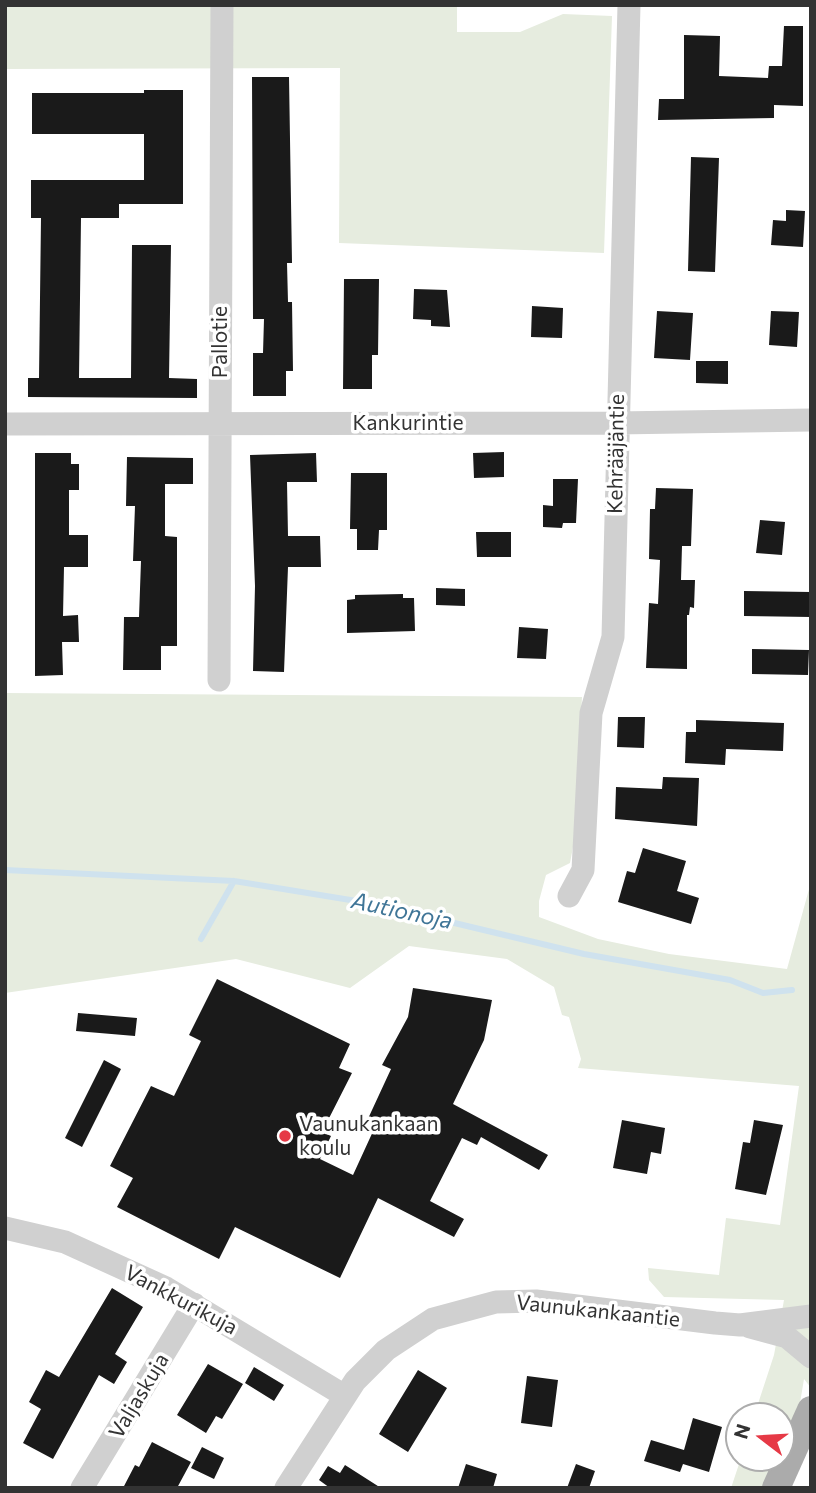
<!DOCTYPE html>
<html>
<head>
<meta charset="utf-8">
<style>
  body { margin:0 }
  #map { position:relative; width:816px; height:1493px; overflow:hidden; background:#fff; font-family:Commissioner,sans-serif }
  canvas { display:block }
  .frame { position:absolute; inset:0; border:7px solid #333; pointer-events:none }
  .north { position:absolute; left:725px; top:1402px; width:70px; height:70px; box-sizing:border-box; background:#fff; border:2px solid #adadad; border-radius:50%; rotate:287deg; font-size:19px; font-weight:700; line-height:28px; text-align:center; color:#333 }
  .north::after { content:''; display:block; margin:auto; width:24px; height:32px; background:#e63946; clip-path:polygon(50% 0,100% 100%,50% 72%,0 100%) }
</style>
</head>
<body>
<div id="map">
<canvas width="816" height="1493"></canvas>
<div class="frame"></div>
<div class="north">N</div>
</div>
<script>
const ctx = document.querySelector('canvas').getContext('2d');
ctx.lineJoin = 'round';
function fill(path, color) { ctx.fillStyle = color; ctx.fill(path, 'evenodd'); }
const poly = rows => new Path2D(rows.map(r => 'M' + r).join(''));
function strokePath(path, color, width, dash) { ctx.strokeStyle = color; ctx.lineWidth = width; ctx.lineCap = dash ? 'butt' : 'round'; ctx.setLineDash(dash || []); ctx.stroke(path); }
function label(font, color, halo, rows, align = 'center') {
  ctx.font = font + ' Commissioner,sans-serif'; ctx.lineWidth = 7; ctx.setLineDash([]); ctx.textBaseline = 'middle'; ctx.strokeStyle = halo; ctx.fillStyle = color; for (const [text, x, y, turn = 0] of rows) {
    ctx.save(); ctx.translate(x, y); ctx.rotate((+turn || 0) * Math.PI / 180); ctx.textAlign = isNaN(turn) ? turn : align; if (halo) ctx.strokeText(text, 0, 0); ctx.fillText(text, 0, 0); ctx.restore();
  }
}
fill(poly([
  [5,5,457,5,457,32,520,32,563,14,612,16,604,253,339,243,340,68,5,69],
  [5,693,582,697,575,836,570,863,546,875,539,901,539,917,598,939,669,954,787,969,811,882,811,1388,804,1379,798,1415,781,1450,781,1416,754,1416,774,1355,784,1300,664,1297,649,1280,648,1268,719,1275,726,1218,780,1225,799,1086,578,1068,581,1059,569,1017,562,1015,554,987,507,959,409,946,350,988,236,959,5,993],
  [741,1458,777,1458,764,1488,731,1488]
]), '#e6ecdf');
strokePath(poly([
  [5,870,234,881,375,904,584,954,730,980,763,993,792,990],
  [201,939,234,881]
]), '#cfe2ee', 6);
fill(poly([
  [784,26,803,26,803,106,774,105,774,118,658,120,659,99,684,99,684,35,720,36,719,76,768,78,769,66,782,66],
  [252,77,289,77,292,263,287,263,288,302,292,302,293,371,286,371,286,396,253,396,253,353,263,353,264,319,253,319],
  [144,90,183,90,183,204,119,204,119,218,81,218,79,378,131,378,132,245,171,245,169,378,197,379,197,398,28,397,28,378,39,378,41,218,31,218,31,180,144,180,144,134,32,134,32,93,144,93],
  [691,157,719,158,715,272,688,271],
  [786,210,805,211,803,247,771,245,773,220,786,221],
  [344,279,379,279,378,355,372,355,372,389,343,389],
  [414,289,447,290,450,327,431,326,431,320,413,319],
  [532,306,563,308,562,338,531,337],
  [657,311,693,313,690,360,654,358],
  [771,311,799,312,797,347,769,345],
  [696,361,728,361,728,384,696,383],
  [504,452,504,477,474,478,473,453],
  [35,453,71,453,71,464,79,464,79,490,69,490,69,535,88,535,88,567,64,567,63,616,78,615,79,642,62,642,63,675,35,676],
  [316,453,317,482,287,482,288,536,320,536,321,567,288,567,284,672,253,671,255,586,250,455],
  [127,457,193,458,193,484,165,484,165,536,177,537,177,646,161,646,161,670,123,670,124,617,139,617,141,561,133,561,135,506,126,506],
  [351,473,387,473,387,530,379,530,378,550,357,550,357,529,350,529],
  [553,479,578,479,576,523,563,523,562,528,543,527,543,505,553,506],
  [656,488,693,489,691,546,682,546,681,580,695,580,694,608,690,607,689,615,687,615,687,669,646,668,649,603,658,604,660,560,649,559,650,509,655,509],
  [760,520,785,522,782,555,756,553],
  [476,532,511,532,511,557,477,557],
  [436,588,465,589,465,606,436,605],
  [744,591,811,592,811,617,744,616],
  [403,594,403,598,414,598,415,631,347,633,347,600,355,599,355,595],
  [519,627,548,629,546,659,517,658],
  [752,649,809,650,808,675,752,674],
  [618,717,645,717,644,748,617,747],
  [696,720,784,723,783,751,726,749,725,765,685,763,686,732,696,732],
  [663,777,699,778,697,826,615,819,616,787,662,789],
  [643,848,686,861,677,891,699,898,691,924,618,902,627,871,635,873],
  [217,979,350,1044,339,1068,352,1073,322,1132,331,1136,320,1159,353,1175,375,1127,366,1123,391,1069,382,1065,408,1017,413,988,492,1000,484,1040,453,1104,548,1155,539,1170,481,1137,477,1145,462,1138,430,1201,464,1219,454,1237,378,1198,340,1278,235,1227,219,1259,117,1207,133,1178,110,1166,151,1086,174,1096,201,1041,189,1035],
  [78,1013,137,1018,135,1036,76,1031],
  [104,1060,121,1069,82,1147,65,1138],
  [622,1120,665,1128,661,1154,651,1152,647,1174,613,1168],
  [754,1120,783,1125,766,1195,735,1189,743,1142,750,1143],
  [112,1288,143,1307,115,1354,127,1362,114,1384,99,1375,53,1459,23,1443,41,1409,29,1402,46,1370,59,1377],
  [208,1364,243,1384,222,1419,216,1416,206,1433,177,1415],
  [254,1367,284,1385,274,1401,245,1383],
  [418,1370,447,1388,408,1452,379,1434],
  [527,1376,558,1380,552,1427,521,1423],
  [693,1418,722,1427,709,1472,683,1464,680,1472,644,1461,651,1440,684,1450],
  [152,1442,191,1462,177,1488,123,1488,135,1465,139,1467],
  [202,1447,224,1458,214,1479,191,1468],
  [466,1464,497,1474,493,1488,458,1488],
  [576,1464,595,1471,589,1488,567,1488],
  [345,1465,381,1488,330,1488,319,1480,328,1466,340,1473]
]), '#1a1a1a');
strokePath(poly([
  [5,424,616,423,811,420],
  [219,680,222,5],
  [569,896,583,870,591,713,613,637,629,5],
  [5,1228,65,1242,166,1288,345,1396],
  [750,1327,787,1337,811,1357],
  [82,1488,194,1304],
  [286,1488,355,1381,386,1350,433,1319,496,1302,536,1301,715,1323,740,1325,811,1316]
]), '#d0d0d0', 23);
strokePath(poly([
  [776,1488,811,1410]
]), '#ababab', 28);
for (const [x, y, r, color] of [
  [285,1136,7,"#e63946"]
]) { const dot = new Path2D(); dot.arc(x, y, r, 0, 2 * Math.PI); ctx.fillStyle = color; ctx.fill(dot); strokePath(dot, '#fff', 2.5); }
label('21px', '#333', '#fff', [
  ["Pallotie",220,342,-90],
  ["Kankurintie",408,423],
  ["Kehrääjäntie",616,454,-89],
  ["Vankkurikuja",181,1300,28],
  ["Vaunukankaantie",598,1311,6],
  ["Valjaskuja",139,1396,-59]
]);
label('21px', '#333', '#fff', [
  ["Vaunukankaan",299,1124],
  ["koulu",299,1148]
], 'left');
label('italic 23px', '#3f7597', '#fff', [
  ["Autionoja",402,911,12]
]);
</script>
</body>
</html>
